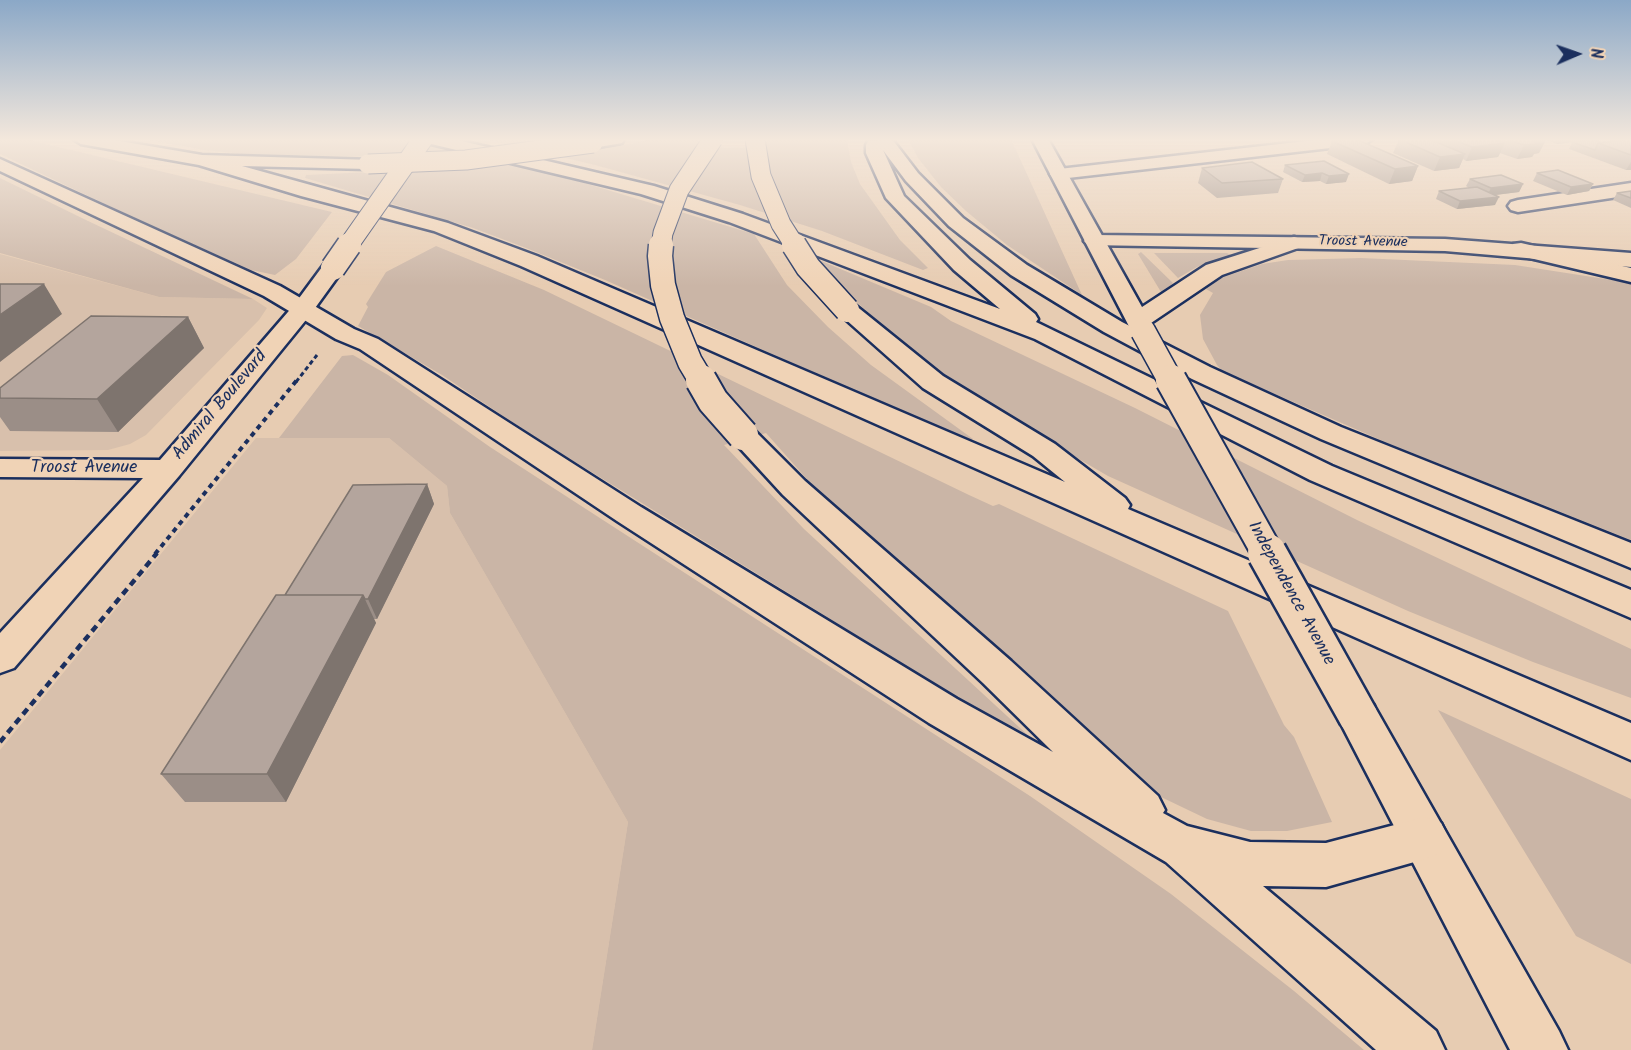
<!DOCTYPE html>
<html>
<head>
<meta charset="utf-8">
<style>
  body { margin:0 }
  #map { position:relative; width:1631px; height:1050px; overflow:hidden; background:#e7ccb2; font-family:Kalam,sans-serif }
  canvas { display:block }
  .north { position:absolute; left:1547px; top:24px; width:60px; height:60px; -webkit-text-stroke:4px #f0d3b6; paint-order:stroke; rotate:88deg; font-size:16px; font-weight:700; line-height:24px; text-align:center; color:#1b2f5e }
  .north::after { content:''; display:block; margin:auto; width:21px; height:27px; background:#1b2f5e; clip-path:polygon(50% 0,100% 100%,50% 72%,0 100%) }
</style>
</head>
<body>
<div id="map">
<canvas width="1631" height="1050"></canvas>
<div class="north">N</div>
</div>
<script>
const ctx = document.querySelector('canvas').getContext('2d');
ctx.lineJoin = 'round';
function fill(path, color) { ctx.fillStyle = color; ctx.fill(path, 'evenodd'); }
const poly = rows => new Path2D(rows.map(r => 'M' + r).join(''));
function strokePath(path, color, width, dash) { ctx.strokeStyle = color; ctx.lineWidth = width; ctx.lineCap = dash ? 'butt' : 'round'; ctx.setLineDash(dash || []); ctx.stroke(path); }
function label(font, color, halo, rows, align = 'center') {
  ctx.font = font + ' Kalam,sans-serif'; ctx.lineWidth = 4.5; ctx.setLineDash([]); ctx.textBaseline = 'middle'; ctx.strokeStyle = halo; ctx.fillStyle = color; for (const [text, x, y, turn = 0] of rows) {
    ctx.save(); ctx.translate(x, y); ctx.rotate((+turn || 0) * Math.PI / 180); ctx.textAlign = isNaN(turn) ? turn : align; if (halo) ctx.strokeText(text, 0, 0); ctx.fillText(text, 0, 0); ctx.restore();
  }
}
fill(poly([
  [0,254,159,297,253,299,267,308,259,320,146,435,130,444,108,450,0,451],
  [256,438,389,438,447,486,450,513,628,822,592,1050,0,1050,0,750]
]), '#d8c0ac');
fill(poly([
  [0,139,25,139,332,212,296,259,275,275,251,270,128,215,0,154],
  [143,139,402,139,462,151,581,182,754,234,787,285,828,327,871,365,973,439,969,441,605,280,526,248,473,228,305,178,306,175,414,170,390,157,251,155,204,150],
  [485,139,590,139,604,149,654,139,702,139,698,147,727,148,766,147,766,139,847,139,851,162,860,184,900,240,928,268,923,270,822,231,740,205,595,165],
  [908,139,1011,139,1082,295,1007,245,966,211,941,187,918,158],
  [0,178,86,220,253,299,159,297,0,253],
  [436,246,544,290,969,495,993,506,999,504,1228,611,1284,725,1294,737,1332,822,1287,831,1251,831,1207,819,1161,797,959,613,814,487,766,433,724,445,804,529,1032,739,1025,745,829,618,536,438,442,375,358,326,368,307,366,304,386,272],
  [1141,252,1173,283,1165,292,1161,292,1138,254],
  [1154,253,1227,253,1231,255,1197,267,1178,278],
  [1361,258,1515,265,1631,283,1631,540,1390,444,1222,371,1217,365,1203,339,1200,315,1213,293,1206,289,1221,278,1262,264,1288,260],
  [819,260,931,307,951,321,1135,408,1357,520,1631,649,1631,698,1533,662,1408,611,1108,476,974,398,924,362,853,299],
  [353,355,388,375,490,447,1030,796,1171,894,1294,991,1364,1050,592,1050,628,822,450,513,447,486,389,438,279,438,342,356],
  [1438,710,1631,799,1631,964,1576,936]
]), '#cab5a6');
const minor = poly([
  [1324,139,1373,139,1365,144,1059,179,1053,178,1050,174,1053,170,1059,169,1324,139],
  [1631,183,1631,195,1518,212,1511,210,1508,206,1511,202,1518,200,1631,183],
  [1095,235,1445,239,1631,253,1631,267,1445,251,1088,245,1084,241,1088,237,1095,235],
  [333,261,341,263,344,268,310,315,179,476,14,668,0,673,0,633,143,478,0,477,0,459,160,460,294,305,325,263,333,261]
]);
const major = poly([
  [1032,139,1048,139,1142,307,1206,265,1294,237,1301,239,1305,243,1301,247,1222,275,1151,323,1155,331,1152,336,1143,338,1134,336,1032,139],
  [1358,699,1373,704,1559,1031,1568,1050,1510,1050,1337,716,1343,704,1358,699]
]);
const highway = poly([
  [73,139,108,139,202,155,374,160,377,164,374,168,368,169,242,166,448,223,537,256,1065,482,1033,456,923,388,835,310,839,305,847,303,855,305,943,376,1055,444,1125,498,1130,505,1128,509,1631,723,1631,760,521,266,434,231,301,196,199,165,81,144,73,139],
  [425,139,453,139,654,186,743,214,1000,309,954,270,886,198,866,153,866,145,868,141,877,141,876,139,892,139,918,173,963,218,1027,265,1122,322,1210,367,1341,427,1631,543,1631,568,1321,439,1192,379,1104,332,1011,275,949,226,906,181,883,150,904,196,970,260,1035,314,1038,319,1036,322,1332,466,1631,590,1631,618,1310,480,1035,339,729,222,641,194,427,143,425,139],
  [587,139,624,139,622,143,593,148,587,147,585,143,587,139],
  [0,159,280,286,354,329,378,339,641,507,957,699,1053,752,983,683,783,495,728,435,733,429,743,426,753,429,805,481,1011,661,1158,796,1165,810,1163,813,1187,826,1250,842,1326,843,1425,817,1441,823,1448,838,1441,853,1425,859,1326,887,1263,886,1436,1031,1445,1050,1376,1050,1166,862,929,723,617,521,360,349,336,339,264,296,0,171,0,159],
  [1521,243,1631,268,1631,282,1513,254,1510,249,1513,244,1521,243]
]);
strokePath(minor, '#1b2f5e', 5);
strokePath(major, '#1b2f5e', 5);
strokePath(highway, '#1b2f5e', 5);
strokePath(poly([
  [296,382,317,355]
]), '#1b2f5e', 3, [4.5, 3]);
strokePath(poly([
  [155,554,297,380]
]), '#1b2f5e', 4, [5, 4.5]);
strokePath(poly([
  [0,742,157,553]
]), '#1b2f5e', 4.5, [7, 5]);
fill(minor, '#f0d3b6');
fill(major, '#f0d3b6');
fill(highway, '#f0d3b6');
const minorBridgeFar1 = poly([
  [348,246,423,139]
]);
const minorBridge = poly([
  [333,268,349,245]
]);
const majorBridgeFar2 = poly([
  [1143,331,1171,382]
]);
const majorBridgeFar1 = poly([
  [1171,380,1268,554]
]);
const majorBridge = poly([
  [1267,553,1358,716]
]);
const highwayBridgeFar2 = poly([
  [755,139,761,176,781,224,795,246],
  [368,164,466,160,593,143],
  [661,246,663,233,679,190,713,139]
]);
const highwayBridgeFar1 = poly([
  [661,245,660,256,663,285,672,318,690,362,702,382],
  [794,245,808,267,847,310]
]);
const highwayBridge = poly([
  [701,380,713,401,743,435]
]);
strokePath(minorBridgeFar1, '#1b2f5e', 21, []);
strokePath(minorBridge, '#1b2f5e', 27, []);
strokePath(majorBridgeFar2, '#1b2f5e', 27, []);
strokePath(majorBridgeFar1, '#1b2f5e', 34, []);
strokePath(majorBridge, '#1b2f5e', 43, []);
strokePath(highwayBridgeFar2, '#1b2f5e', 21, []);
strokePath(highwayBridgeFar1, '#1b2f5e', 27, []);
strokePath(highwayBridge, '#1b2f5e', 34, []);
strokePath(minorBridgeFar1, '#f0d3b6', 19);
strokePath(minorBridge, '#f0d3b6', 24);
strokePath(majorBridgeFar2, '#f0d3b6', 24);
strokePath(majorBridgeFar1, '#f0d3b6', 30);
strokePath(majorBridge, '#f0d3b6', 38);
strokePath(highwayBridgeFar2, '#f0d3b6', 19);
strokePath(highwayBridgeFar1, '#f0d3b6', 24);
strokePath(highwayBridge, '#f0d3b6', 30);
fill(poly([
  [1214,139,1240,139,1217,140],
  [1399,139,1597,139,1583,140,1602,143,1631,139,1631,170,1626,170,1569,149,1572,142,1557,144,1546,140,1539,153,1534,154,1532,157,1517,159,1500,153,1498,157,1466,161,1463,159,1459,168,1434,171,1393,153],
  [1332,141,1418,166,1412,181,1389,184,1327,154],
  [1324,161,1346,182,1326,184,1320,181,1302,182,1283,172,1285,165],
  [1202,168,1283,179,1278,193,1217,198,1198,183],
  [1537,173,1593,184,1589,191,1567,195,1533,181],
  [1470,179,1523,184,1519,192,1495,195,1495,205,1457,209,1436,199,1439,191,1469,188,1466,186],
  [1631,191,1631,208,1613,200,1617,193],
  [188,317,204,348,118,432,10,431,0,417,0,388],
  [427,484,434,504,377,619,374,619,376,623,286,802,185,802,161,774,285,595]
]), '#9b8e87');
fill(poly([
  [1546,139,1539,153,1534,154,1532,157,1517,159,1524,145,1532,141],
  [1560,139,1597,139,1557,144],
  [1505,143,1498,157,1466,161,1472,147],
  [1465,154,1459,168,1434,171,1440,157],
  [1631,162,1631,170,1626,170],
  [1418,166,1412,181,1389,184,1395,169],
  [1322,173,1320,181,1302,182,1305,175],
  [1349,174,1346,182,1326,184,1329,176],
  [1523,184,1519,192,1487,196,1491,188],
  [1593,184,1589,191,1567,195,1571,187],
  [1499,197,1495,205,1457,209,1460,201],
  [44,284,62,314,0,362,0,315],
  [188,317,204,348,118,432,97,399],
  [427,484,434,504,377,619,368,599],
  [363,595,376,623,286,802,267,774]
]), '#7e746e');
const building = poly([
  [1349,139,1356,139,1418,166,1395,169,1332,141,1349,139],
  [1399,139,1429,139,1465,154,1440,157,1399,139],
  [1452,139,1495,139,1505,143,1472,147,1452,139],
  [1506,139,1546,139,1532,141,1539,144,1524,145,1506,139],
  [1593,139,1602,143,1598,143,1595,150,1572,142,1593,139],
  [1631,139,1631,155,1598,143,1631,139],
  [1324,161,1349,174,1329,176,1322,173,1305,175,1285,165,1324,161],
  [1252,162,1283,179,1222,183,1202,168,1252,162],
  [1558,170,1593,184,1571,187,1537,173,1558,170],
  [1501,175,1523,184,1491,188,1470,179,1501,175],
  [1477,187,1499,197,1460,201,1439,191,1477,187],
  [1631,191,1631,198,1617,193,1631,191],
  [0,284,44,284,0,315,0,284],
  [91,316,188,317,97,399,0,398,0,388,91,316],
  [427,484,368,599,365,599,363,595,285,595,353,485,427,484],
  [276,595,363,595,267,774,161,774,276,595]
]);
fill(building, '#b4a59d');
strokePath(building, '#7e746e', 1.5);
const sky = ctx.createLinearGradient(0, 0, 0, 286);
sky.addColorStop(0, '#8ba8c7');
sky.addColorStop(0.49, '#f4e8dc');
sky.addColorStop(1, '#f4e8dc00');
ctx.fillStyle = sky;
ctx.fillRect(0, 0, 1631, 286);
label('15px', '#1b2f5e', '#f0d3b6', [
  ["Troost Avenue",1363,243,1]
]);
label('18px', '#1b2f5e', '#f0d3b6', [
  ["Admiral Boulevard",221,406,-50],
  ["Troost Avenue",84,469],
  ["Independence Avenue",1290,594,61]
]);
</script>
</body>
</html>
